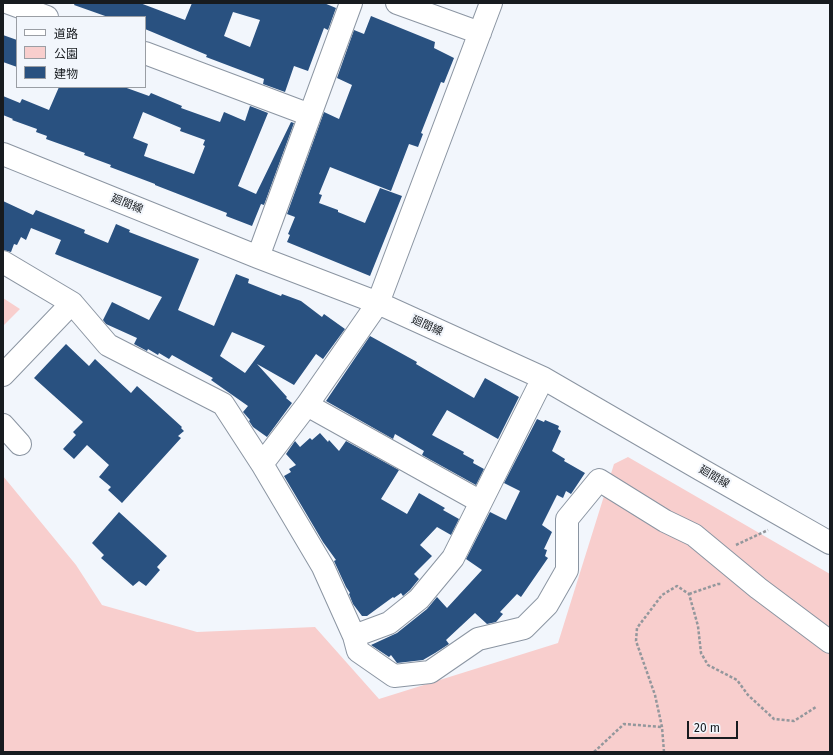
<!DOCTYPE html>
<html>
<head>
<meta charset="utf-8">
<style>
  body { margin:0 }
  #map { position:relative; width:833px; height:755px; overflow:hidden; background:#f2f6fc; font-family:"Fira Sans","Noto Sans JP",sans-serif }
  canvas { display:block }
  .frame { position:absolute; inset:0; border:4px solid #171b1f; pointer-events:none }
  .legend { position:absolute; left:16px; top:16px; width:130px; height:72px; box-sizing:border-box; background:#f2f6fc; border:1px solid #9a9ea4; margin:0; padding:5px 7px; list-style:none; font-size:12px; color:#171b1f }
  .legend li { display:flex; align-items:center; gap:8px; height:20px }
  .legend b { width:20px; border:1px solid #9a9ea4 }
  .scale { position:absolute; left:687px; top:721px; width:51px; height:18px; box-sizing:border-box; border:2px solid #171b1f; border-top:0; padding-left:5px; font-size:12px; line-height:14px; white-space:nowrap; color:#171b1f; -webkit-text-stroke:3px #f2f6fc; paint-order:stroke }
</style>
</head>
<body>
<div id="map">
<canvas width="833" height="755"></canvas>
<div class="frame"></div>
<ul class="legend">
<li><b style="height:5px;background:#fff"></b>道路</li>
<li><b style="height:11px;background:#f8cecd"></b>公園</li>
<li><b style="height:11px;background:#295180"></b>建物</li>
</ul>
<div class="scale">20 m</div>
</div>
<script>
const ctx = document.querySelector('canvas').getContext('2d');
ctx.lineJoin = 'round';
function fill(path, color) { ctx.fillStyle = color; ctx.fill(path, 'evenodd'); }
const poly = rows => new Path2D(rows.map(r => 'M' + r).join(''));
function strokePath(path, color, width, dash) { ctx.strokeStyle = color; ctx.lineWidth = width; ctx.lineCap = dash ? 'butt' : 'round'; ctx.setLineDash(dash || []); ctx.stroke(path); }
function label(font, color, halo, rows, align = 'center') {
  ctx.font = font + ' "Fira Sans","Noto Sans JP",sans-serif'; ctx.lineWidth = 4; ctx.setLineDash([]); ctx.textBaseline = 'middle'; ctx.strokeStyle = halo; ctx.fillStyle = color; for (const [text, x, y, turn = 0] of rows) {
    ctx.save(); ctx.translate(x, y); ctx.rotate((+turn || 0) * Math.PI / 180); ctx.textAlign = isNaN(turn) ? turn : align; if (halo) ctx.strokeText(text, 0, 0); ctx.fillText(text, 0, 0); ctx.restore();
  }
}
fill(poly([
  [3,298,20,309,3,326],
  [628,457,830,574,830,752,3,752,3,476,76,565,102,605,197,632,315,627,379,699,558,643,614,464]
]), '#f8cecd');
fill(poly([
  [75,3,140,3,185,20,192,3,324,3,336,8,328,30,324,28,308,71,294,66,285,92,263,84,264,79,206,57,207,55,145,29,145,17,108,17,74,5],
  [233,12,260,20,250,47,224,36],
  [371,16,435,42,434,48,454,58,444,83,441,82,421,133,423,134,418,147,409,144,391,191,330,167,319,194,322,195,319,203,338,210,338,212,365,223,380,188,402,196,370,276,287,242,290,235,288,234,295,217,287,214,324,112,339,119,352,85,337,78,354,30,364,34],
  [3,35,17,40,17,67,3,62],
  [59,87,124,87,149,96,151,93,182,106,181,108,220,122,224,112,245,121,250,106,268,113,238,186,256,194,291,122,294,123,264,205,261,204,252,226,226,216,227,213,155,185,155,184,110,167,111,165,84,155,85,153,46,139,47,136,36,132,37,129,12,120,13,119,3,115,3,96,20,103,22,99,49,110],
  [143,112,181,128,180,131,205,140,203,145,205,146,194,174,144,156,148,144,133,138],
  [3,201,33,215,36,210,85,230,84,233,108,243,116,224,130,230,129,232,199,259,178,310,214,326,236,274,249,279,248,283,281,296,282,294,301,301,322,317,324,314,345,329,323,359,316,354,294,385,257,364,287,397,286,398,292,403,267,437,253,427,249,421,250,420,243,412,248,406,211,380,213,378,172,355,169,359,159,353,158,355,148,349,147,351,134,344,137,338,106,324,103,320,112,302,149,320,162,297,55,254,61,240,31,228,26,240,21,237,17,245,14,244,11,252,3,250],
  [232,332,265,346,245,373,220,356],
  [370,336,417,362,416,364,474,398,485,378,519,397,498,439,447,410,432,435,464,452,463,454,474,460,473,463,484,469,476,485,422,455,424,451,395,434,393,439,326,401],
  [66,344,89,366,95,359,131,393,137,386,182,427,181,428,184,431,178,436,181,438,122,503,108,490,111,487,99,477,109,465,87,445,74,459,63,449,76,435,73,432,83,422,34,378],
  [537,419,544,422,545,420,559,426,558,429,561,431,552,451,565,459,564,461,585,473,571,494,566,491,563,498,557,495,542,525,552,532,544,549,547,550,545,556,548,558,521,597,517,594,500,612,503,614,496,622,487,624,475,613,446,640,449,644,435,653,423,660,397,663,391,655,389,657,371,645,397,633,427,609,437,597,447,608,482,570,466,559,490,512,506,520,520,491,504,483],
  [320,433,328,442,329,440,339,451,346,441,399,470,381,499,407,514,419,493,445,508,443,510,459,519,451,535,437,527,420,545,432,556,414,574,419,579,410,590,403,596,401,593,394,598,393,597,367,616,362,616,353,604,349,594,350,593,346,587,334,561,336,560,323,542,284,476,291,472,289,469,296,465,286,454,295,441,300,447,310,438,312,440],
  [119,512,167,556,157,567,160,570,146,586,139,581,133,586,101,558,104,555,92,543]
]), '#295180');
const minor = poly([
  [9,3,47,17],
  [397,3,480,33],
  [145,53,310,115],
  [3,154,258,257,378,303,543,378,700,469,830,543],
  [258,257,351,3],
  [3,262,72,303,108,345,223,404,262,464,323,567,354,636,358,651,394,676,430,672,478,639,524,628,547,605,567,570,567,519,599,480,665,521,694,535,758,588,830,642],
  [3,375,72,303],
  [307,405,481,502],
  [3,425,20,444],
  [262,464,307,405,378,303,491,3],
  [354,636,389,623,419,599,453,558,543,378]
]);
strokePath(minor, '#8b95a2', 24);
strokePath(poly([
  [736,545,768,530],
  [689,594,718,584,722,584],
  [594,752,624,724,662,727],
  [664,752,662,727,655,695,636,641,637,628,662,595,677,586,689,594,698,626,701,653,708,665,737,680,748,695,774,719,794,721,816,707]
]), '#93979c', 2.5, [3, 2]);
strokePath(minor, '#fff', 22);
label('11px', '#171b1f', '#f2f6fc', [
  ["廻間線",127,204,22],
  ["廻間線",427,326,24],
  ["廻間線",714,477,30]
]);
</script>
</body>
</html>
